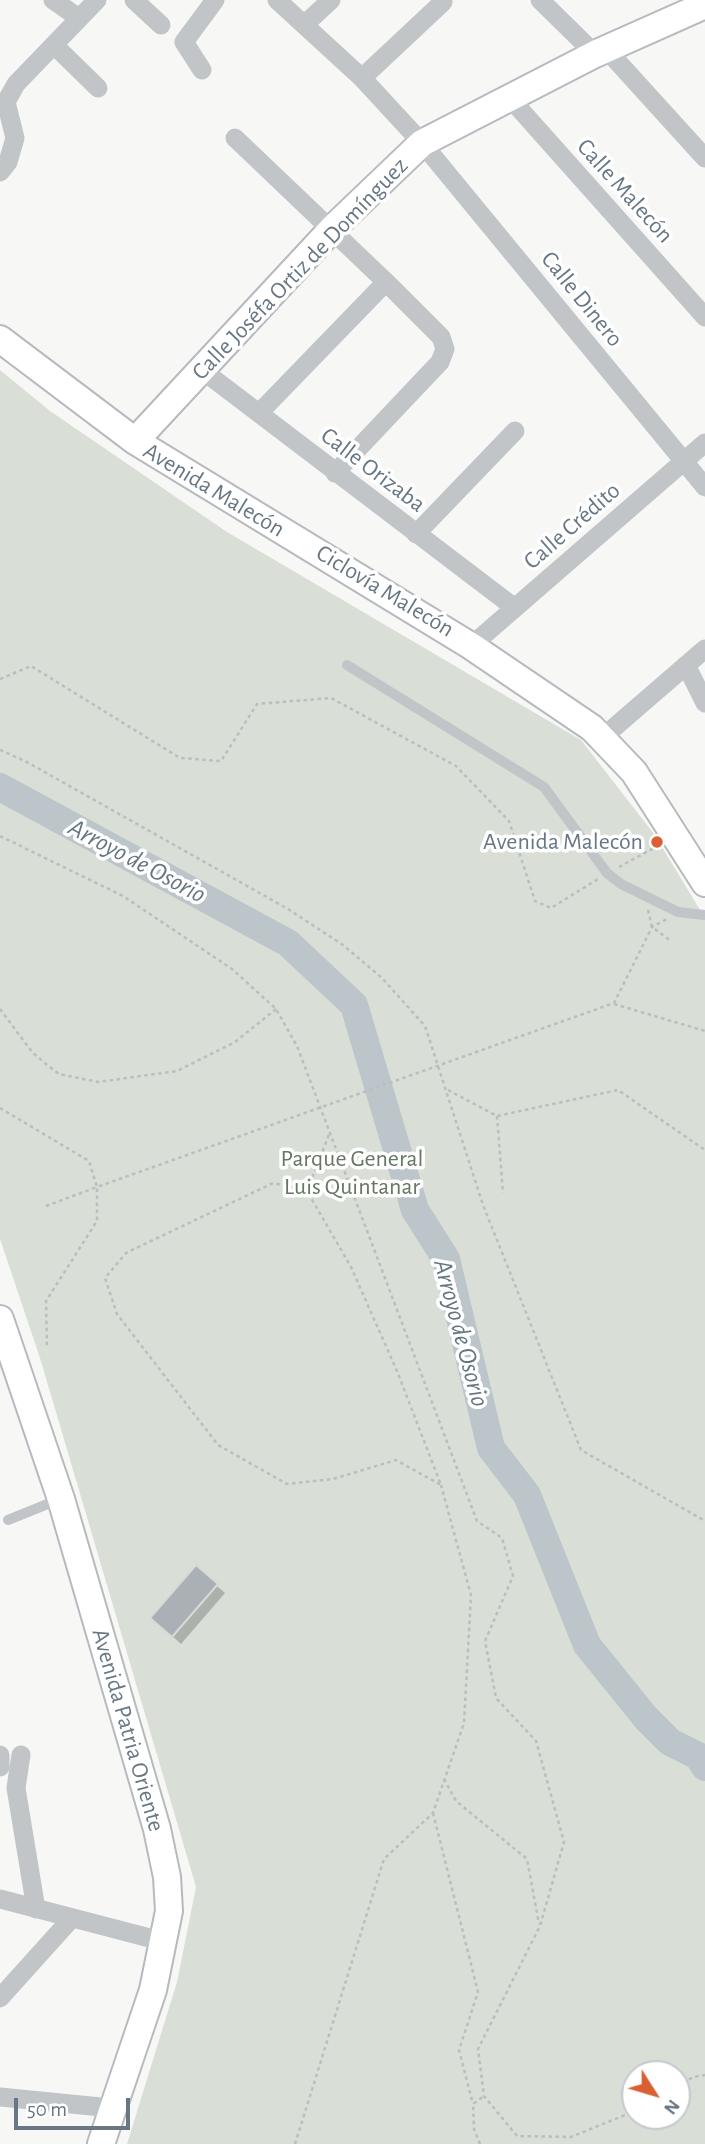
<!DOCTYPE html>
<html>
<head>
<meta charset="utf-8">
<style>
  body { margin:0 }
  #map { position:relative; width:705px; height:2144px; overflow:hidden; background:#f7f8f5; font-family:"Alegreya Sans",sans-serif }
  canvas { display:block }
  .north { position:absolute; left:621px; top:2060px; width:70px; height:70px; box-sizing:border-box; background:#fff; border:2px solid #c3c9ce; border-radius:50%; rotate:127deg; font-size:19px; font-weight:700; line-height:28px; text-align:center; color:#687784 }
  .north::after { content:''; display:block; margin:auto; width:24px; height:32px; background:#da5f32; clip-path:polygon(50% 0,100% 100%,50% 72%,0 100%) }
  .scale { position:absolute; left:14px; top:2098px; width:116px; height:32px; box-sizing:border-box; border:4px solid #687784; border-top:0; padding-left:9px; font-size:21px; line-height:24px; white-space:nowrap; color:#687784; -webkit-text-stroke:5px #fff; paint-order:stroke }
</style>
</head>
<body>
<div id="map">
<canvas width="705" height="2144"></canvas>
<div class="north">N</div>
<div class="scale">50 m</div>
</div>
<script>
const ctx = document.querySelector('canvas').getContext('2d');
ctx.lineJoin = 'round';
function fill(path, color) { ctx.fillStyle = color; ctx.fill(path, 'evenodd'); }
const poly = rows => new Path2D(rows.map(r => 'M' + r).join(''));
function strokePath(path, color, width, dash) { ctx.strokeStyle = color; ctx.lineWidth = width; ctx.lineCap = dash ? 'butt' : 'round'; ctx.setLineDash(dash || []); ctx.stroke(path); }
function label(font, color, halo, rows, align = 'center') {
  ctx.font = font + ' "Alegreya Sans",sans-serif'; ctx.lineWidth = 7; ctx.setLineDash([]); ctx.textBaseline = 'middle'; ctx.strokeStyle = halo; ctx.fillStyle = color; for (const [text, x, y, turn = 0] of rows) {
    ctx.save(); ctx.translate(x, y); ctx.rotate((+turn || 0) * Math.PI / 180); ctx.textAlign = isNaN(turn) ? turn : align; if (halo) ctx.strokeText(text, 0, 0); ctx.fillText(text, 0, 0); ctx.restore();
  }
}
fill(poly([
  [0,370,50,411,227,532,581,740,654,834,705,918,705,2144,127,2144,177,1982,196,1887,40,1358,0,1239],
  [635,2074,677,2074,677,2116,635,2116]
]), '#d9ded6');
fill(poly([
  [196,1568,225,1593,181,1644,160,1625]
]), '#0003');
strokePath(poly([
  [0,787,288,943,354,1005,415,1210,446,1259,491,1448,527,1495,587,1645,646,1718,670,1742,698,1756,705,1767]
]), '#bbc5ca', 28);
const building = poly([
  [196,1565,218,1584,172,1637,150,1618,196,1565]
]);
fill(building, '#aab1b6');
strokePath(building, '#d9d9d7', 2);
const secondary = poly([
  [0,339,135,441,471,646,592,728,634,772,705,883],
  [135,441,332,229,422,143,595,54,705,5],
  [0,1319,61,1499,157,1829,167,1877,169,1911,153,1990,101,2144]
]);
strokePath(secondary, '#b6babe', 30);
strokePath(poly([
  [0,679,31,666,180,758,221,761,257,704,331,698,456,766,509,821,535,901,551,908,598,879],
  [0,750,25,761,288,909,343,945,382,978,425,1026,428,1035,483,1205,581,1450,705,1521],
  [0,836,123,896,232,969,276,1009,297,1046,477,1521,502,1538,513,1576,485,1641,496,1698,536,1741,564,1842,540,1926,478,2049,484,2096,517,2136,571,2137,635,2111],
  [619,867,654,848],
  [648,910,652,927,671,941],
  [614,1004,705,1031],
  [0,1009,32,1052,46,1064,59,1074,98,1082,177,1071,235,1042,276,1009],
  [448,1090,497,1116,618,1090,705,1150],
  [0,1108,89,1161,97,1187,614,1003,652,927,667,919],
  [497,1116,503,1193],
  [307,1191,273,1183,126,1253,105,1278,117,1314,218,1445,287,1484,333,1479,396,1460,441,1485,397,1371,351,1267,307,1191,330,1132],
  [46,1206,97,1187,97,1221,46,1301,47,1348],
  [444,1779,456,1801,527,1859,539,1924],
  [433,1813,478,1992,459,2050,473,2104],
  [677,2087,693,2077,705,2075],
  [295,2144,384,1859,433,1813,464,1723,471,1595,441,1485],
  [480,2144,474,2129,473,2104,484,2096]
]), '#bbbec0', 2.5, [3.5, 3.5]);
strokePath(poly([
  [347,665,544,787,607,873,621,884,678,912,705,915],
  [8,1520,60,1499]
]), '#c1c5c8', 10);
strokePath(poly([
  [53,0,79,18],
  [134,0,161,25],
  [277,0,362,78,422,143,705,487],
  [540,0,595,54],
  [304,25,331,0],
  [54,45,98,88],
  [606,49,705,158],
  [202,70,184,42,215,0],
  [362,78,443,2],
  [509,97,705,317],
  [235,138,386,282,441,337,445,349,440,362,335,473],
  [0,172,8,162,15,138,6,102,16,84,97,0],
  [202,370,515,608],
  [259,413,386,282],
  [416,534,515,431],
  [471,646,705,443],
  [686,665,705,703],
  [602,738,705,649],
  [0,1755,0,1767],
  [21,1755,16,1788,36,1909],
  [0,1899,165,1942],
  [0,1998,72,1918],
  [0,2097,111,2108]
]), '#c1c5c8', 19);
strokePath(secondary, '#fff', 26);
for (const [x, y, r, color] of [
  [657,842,7,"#da5f32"]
]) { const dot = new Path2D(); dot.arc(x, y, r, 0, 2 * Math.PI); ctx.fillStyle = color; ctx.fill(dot); strokePath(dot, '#fff', 2.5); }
label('24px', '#687784', '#fff', [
  ["Calle Malecón",625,191,48],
  ["Calle Joséfa Ortiz de Domínguez",300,269,-46],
  ["Calle Dinero",582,299,51],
  ["Calle Orizaba",373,470,37],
  ["Avenida Malecón",214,490,31],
  ["Calle Crédito",572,526,-41],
  ["Ciclovía Malecón",385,591,31],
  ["Avenida Patria Oriente",128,1730,74]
]);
label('24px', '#687784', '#fff', [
  ["Avenida Malecón",643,842]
], 'right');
label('24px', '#667763', '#fff', [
  ["Parque General",352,1159],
  ["Luis Quintanar",352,1187]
]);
label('italic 26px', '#647780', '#fff', [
  ["Arroyo de Osorio",137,861,28],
  ["Arroyo de Osorio",461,1333,75]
]);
</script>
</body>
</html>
